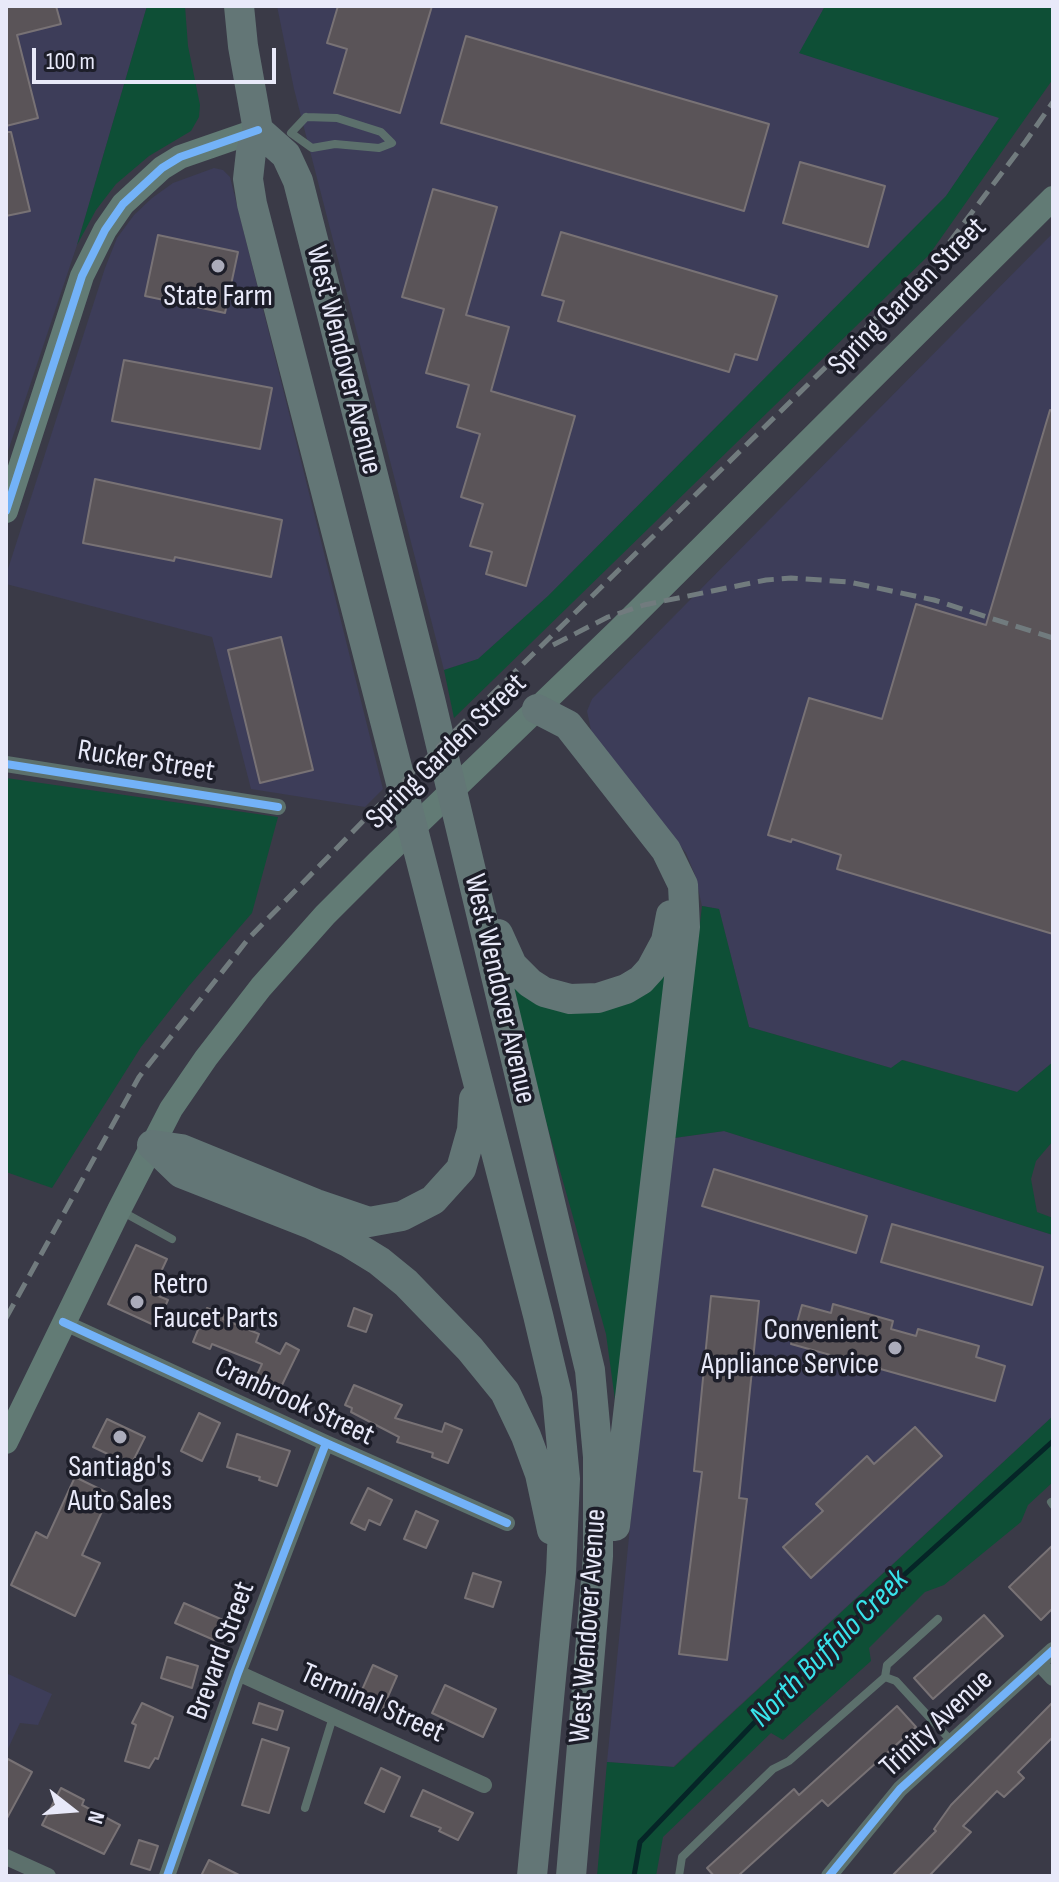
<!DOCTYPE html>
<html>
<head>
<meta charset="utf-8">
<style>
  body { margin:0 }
  #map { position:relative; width:1059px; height:1882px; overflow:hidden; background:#3a3a47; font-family:"Sofia Sans Condensed",sans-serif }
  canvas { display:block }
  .frame { position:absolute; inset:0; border:8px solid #e8e9f9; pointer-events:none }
  .north { position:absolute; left:32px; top:1770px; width:80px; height:80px; -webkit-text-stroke:6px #1d1e29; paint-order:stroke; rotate:107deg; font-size:22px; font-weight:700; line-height:32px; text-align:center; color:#e8e9f9 }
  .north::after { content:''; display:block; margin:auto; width:28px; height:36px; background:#e8e9f9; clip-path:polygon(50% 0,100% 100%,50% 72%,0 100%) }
  .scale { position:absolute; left:32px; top:48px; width:244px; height:36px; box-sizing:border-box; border:4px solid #e8e9f9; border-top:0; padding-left:10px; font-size:24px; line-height:28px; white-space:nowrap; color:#e8e9f9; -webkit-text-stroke:6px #1d1e29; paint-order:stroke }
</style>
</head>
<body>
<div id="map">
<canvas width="1059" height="1882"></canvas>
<div class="frame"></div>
<div class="north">N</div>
<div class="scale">100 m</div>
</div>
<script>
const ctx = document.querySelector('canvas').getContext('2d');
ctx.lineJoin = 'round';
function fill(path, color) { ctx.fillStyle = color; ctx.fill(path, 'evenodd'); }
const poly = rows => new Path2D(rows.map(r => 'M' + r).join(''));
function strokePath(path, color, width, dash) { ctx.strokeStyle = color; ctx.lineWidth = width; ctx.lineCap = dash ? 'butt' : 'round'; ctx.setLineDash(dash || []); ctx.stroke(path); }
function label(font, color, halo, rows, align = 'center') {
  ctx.font = font + ' "Sofia Sans Condensed",sans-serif'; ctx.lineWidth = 7; ctx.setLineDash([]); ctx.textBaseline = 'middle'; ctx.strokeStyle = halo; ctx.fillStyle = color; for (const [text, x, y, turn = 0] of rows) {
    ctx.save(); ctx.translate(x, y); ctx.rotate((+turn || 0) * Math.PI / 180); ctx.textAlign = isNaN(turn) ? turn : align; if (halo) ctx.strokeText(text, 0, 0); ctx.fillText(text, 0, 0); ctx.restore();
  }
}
fill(poly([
  [6,6,147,6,77,245,6,457],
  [277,6,825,6,800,53,1000,117,946,196,548,596,478,659,444,670,294,89],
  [214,168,223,170,230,177,383,789,365,807,251,789,212,637,6,584,6,575,105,268,117,238,134,215,152,198,173,183],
  [1053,233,1053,1062,1017,1092,903,1060,891,1068,749,1027,719,909,702,906,695,875,686,853,592,735,587,711,592,699],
  [724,1131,1053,1235,1053,1416,673,1767,607,1762,635,1475,674,1138],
  [6,1673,52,1694,38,1725,20,1723,6,1753]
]), '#3d3d59');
fill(poly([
  [147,6,185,6,188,46,200,105,199,117,191,131,149,156,116,184,96,210,77,245],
  [825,6,1050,6,1053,8,1053,79,929,255,454,718,444,670,478,659,548,596,946,196,999,118,799,53],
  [6,778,278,817,252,913,188,987,141,1047,52,1188,6,1172],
  [702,906,719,909,749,1027,891,1068,902,1060,1017,1092,1053,1062,1053,1141,1036,1161,1031,1179,1037,1212,1053,1218,1053,1235,724,1131,674,1138],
  [668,956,615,1400,606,1334,502,965,557,1007],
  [1053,1416,1053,1482,1028,1505,1021,1522,944,1585,925,1592,869,1648,871,1661,783,1740,771,1733,663,1837,656,1876,597,1876,607,1762,674,1767]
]), '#0e4f36');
strokePath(poly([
  [634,1876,640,1842,844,1629,1053,1441]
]), '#052527', 5);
const building = poly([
  [6,6,56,6,61,24,17,35,38,118,6,126,6,6],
  [338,6,432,6,400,113,334,93,347,49,327,43,338,6],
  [466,36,769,124,744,211,441,123,466,36],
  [6,132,11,132,30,211,6,216,6,132],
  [800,162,885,186,868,247,783,223,800,162],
  [433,189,497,207,466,315,509,327,491,391,575,416,526,586,486,574,492,552,470,546,483,504,461,497,480,434,457,427,469,385,426,373,444,309,402,297,433,189],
  [561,232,777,296,757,360,735,354,729,372,558,321,564,301,542,295,561,232],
  [158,235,238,252,225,313,145,296,158,235],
  [124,360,272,388,260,449,112,421,124,360],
  [1050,410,1053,411,1053,934,837,869,841,855,792,839,791,842,768,835,809,698,882,719,916,604,986,625,1050,410],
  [95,479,282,520,271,577,175,557,174,561,83,543,95,479],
  [281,637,313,770,260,783,228,650,281,637],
  [714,1169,867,1216,856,1253,702,1206,714,1169],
  [892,1224,1043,1267,1032,1305,881,1262,892,1224],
  [136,1245,167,1259,151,1293,168,1300,156,1326,108,1304,136,1245],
  [711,1296,759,1301,739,1498,747,1499,727,1660,679,1654,702,1472,694,1471,711,1296],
  [833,1304,893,1321,891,1329,916,1336,918,1329,979,1346,976,1357,1005,1366,995,1401,791,1344,802,1305,831,1313,833,1304],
  [207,1308,224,1315,223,1319,259,1334,256,1342,280,1354,286,1343,299,1350,281,1387,257,1375,262,1364,212,1344,210,1349,193,1342,207,1308],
  [354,1308,372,1315,366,1332,348,1326,354,1308],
  [354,1385,402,1405,395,1418,442,1432,445,1423,462,1430,448,1463,432,1457,433,1453,397,1442,399,1437,351,1412,352,1408,345,1405,354,1385],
  [199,1413,220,1423,202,1461,181,1451,199,1413],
  [107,1419,145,1437,131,1465,93,1447,107,1419],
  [915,1427,942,1456,811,1578,783,1547,823,1511,816,1504,867,1456,874,1464,915,1427],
  [237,1434,290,1451,277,1486,259,1480,260,1477,227,1467,237,1434],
  [75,1477,110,1494,82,1555,100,1563,75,1616,11,1585,36,1532,47,1538,75,1477],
  [368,1488,392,1500,380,1525,369,1520,365,1530,351,1523,368,1488],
  [416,1511,438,1521,426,1548,404,1539,416,1511],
  [1053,1545,1053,1608,1041,1620,1009,1587,1053,1545],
  [473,1573,501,1582,493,1607,465,1598,473,1573],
  [184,1603,223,1620,214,1640,175,1623,184,1603],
  [984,1615,1003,1636,933,1699,914,1678,984,1615],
  [167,1657,198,1666,192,1688,161,1678,167,1657],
  [373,1665,397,1676,382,1710,358,1699,373,1665],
  [445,1685,496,1709,483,1737,432,1713,445,1685],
  [1053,1702,1053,1737,1018,1772,1024,1778,1004,1797,997,1791,963,1826,971,1832,929,1876,892,1876,936,1831,934,1829,951,1805,1053,1702],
  [142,1703,173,1717,158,1759,155,1758,149,1768,125,1761,136,1725,132,1723,142,1703],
  [259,1703,283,1711,277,1730,253,1723,259,1703],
  [897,1706,916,1727,828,1806,822,1800,738,1876,714,1876,707,1868,794,1789,799,1795,897,1706],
  [262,1739,289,1748,269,1813,242,1805,262,1739],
  [6,1758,32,1772,6,1820,6,1758],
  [381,1768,400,1777,384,1812,365,1803,381,1768],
  [61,1788,84,1800,82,1805,120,1825,104,1854,42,1825,61,1788],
  [423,1790,473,1813,458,1840,439,1831,441,1828,411,1816,423,1790],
  [139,1840,158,1846,150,1870,131,1864,139,1840],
  [209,1860,241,1876,201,1876,209,1860]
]);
fill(building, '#5a5458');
strokePath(building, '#787275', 2);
strokePath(poly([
  [306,117,337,118,381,132,392,143,379,148,335,144,312,148,291,133,306,117],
  [123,1212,172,1239],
  [1051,1502,1053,1505],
  [885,1677,896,1681,952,1742],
  [305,1808,333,1717],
  [679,1876,682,1857,773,1769,789,1761,885,1677,887,1665,938,1619]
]), '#5c706c', 8);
strokePath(poly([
  [6,764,278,807],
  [63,1322,326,1443,507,1523],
  [1039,1663,1053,1678],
  [238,1673,484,1785],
  [6,1857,48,1876],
  [167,1876,238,1673,326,1443],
  [829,1876,900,1789,1053,1650]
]), '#5c706c', 16);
strokePath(poly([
  [6,511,82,276,105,230,123,204,162,168,180,157,258,130],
  [6,1442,119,1210,171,1109,206,1058,261,987,325,915,378,862,619,630,1053,198]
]), '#627b75', 24);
strokePath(poly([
  [239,6,243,46,258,130,251,152,248,179,252,204,538,1315,557,1395,565,1479,561,1573,532,1876],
  [258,130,286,155,298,181,430,699,590,1370,598,1457,598,1556,571,1876],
  [537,709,568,725,666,850,683,885,685,927,615,1526],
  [498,934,512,965,530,983,544,992,570,999,598,998,626,989,641,980,651,969,666,941,671,915],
  [152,1145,181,1173,311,1224,348,1242,379,1261,406,1283,470,1349,505,1392,526,1436,540,1474,552,1530],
  [153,1145,181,1149,316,1204,369,1222,402,1216,433,1200,461,1169,472,1130,474,1099]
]), '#637676', 30);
strokePath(poly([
  [553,645,608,617,644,605,766,580,791,578,849,582,934,600,1053,638],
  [6,1318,139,1077,249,938,373,811,939,256,1026,141,1053,102]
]), '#717b7e', 5, [16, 8]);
strokePath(poly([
  [6,511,82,276,105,230,123,204,162,168,180,157,258,130],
  [6,764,278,807],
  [63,1322,326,1443,507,1523],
  [167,1876,238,1673,326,1443],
  [829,1876,900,1789,1053,1650]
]), '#73b2f8', 8);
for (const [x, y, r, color] of [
  [218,266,8,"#abacbb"],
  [137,1302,8,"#abacbb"],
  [895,1348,8,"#abacbb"],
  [120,1437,8,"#abacbb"]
]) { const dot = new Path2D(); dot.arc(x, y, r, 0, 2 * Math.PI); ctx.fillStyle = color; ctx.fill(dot); strokePath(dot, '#1d1e29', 3); }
label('30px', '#e8e9f9', '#1d1e29', [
  ["State Farm",218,297],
  ["Retro",153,1285,"left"],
  ["Faucet Parts",153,1319,"left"],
  ["Convenient",879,1331,"right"],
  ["Appliance Service",879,1365,"right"],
  ["Santiago's",120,1468],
  ["Auto Sales",120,1502]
]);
label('30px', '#e8e9f9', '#1d1e29', [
  ["Spring Garden Street",908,297,-45],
  ["West Wendover Avenue",343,360,76],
  ["Spring Garden Street",447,752,-44],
  ["Rucker Street",146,762,9],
  ["West Wendover Avenue",499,989,77],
  ["Cranbrook Street",294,1402,25],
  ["West Wendover Avenue",589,1626,-86],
  ["Brevard Street",222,1651,-70],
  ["Terminal Street",372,1704,24],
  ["Trinity Avenue",937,1724,-43]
]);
label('italic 32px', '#38e3eb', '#1d1e29', [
  ["North Buffalo Creek",830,1649,-45]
]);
</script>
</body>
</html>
